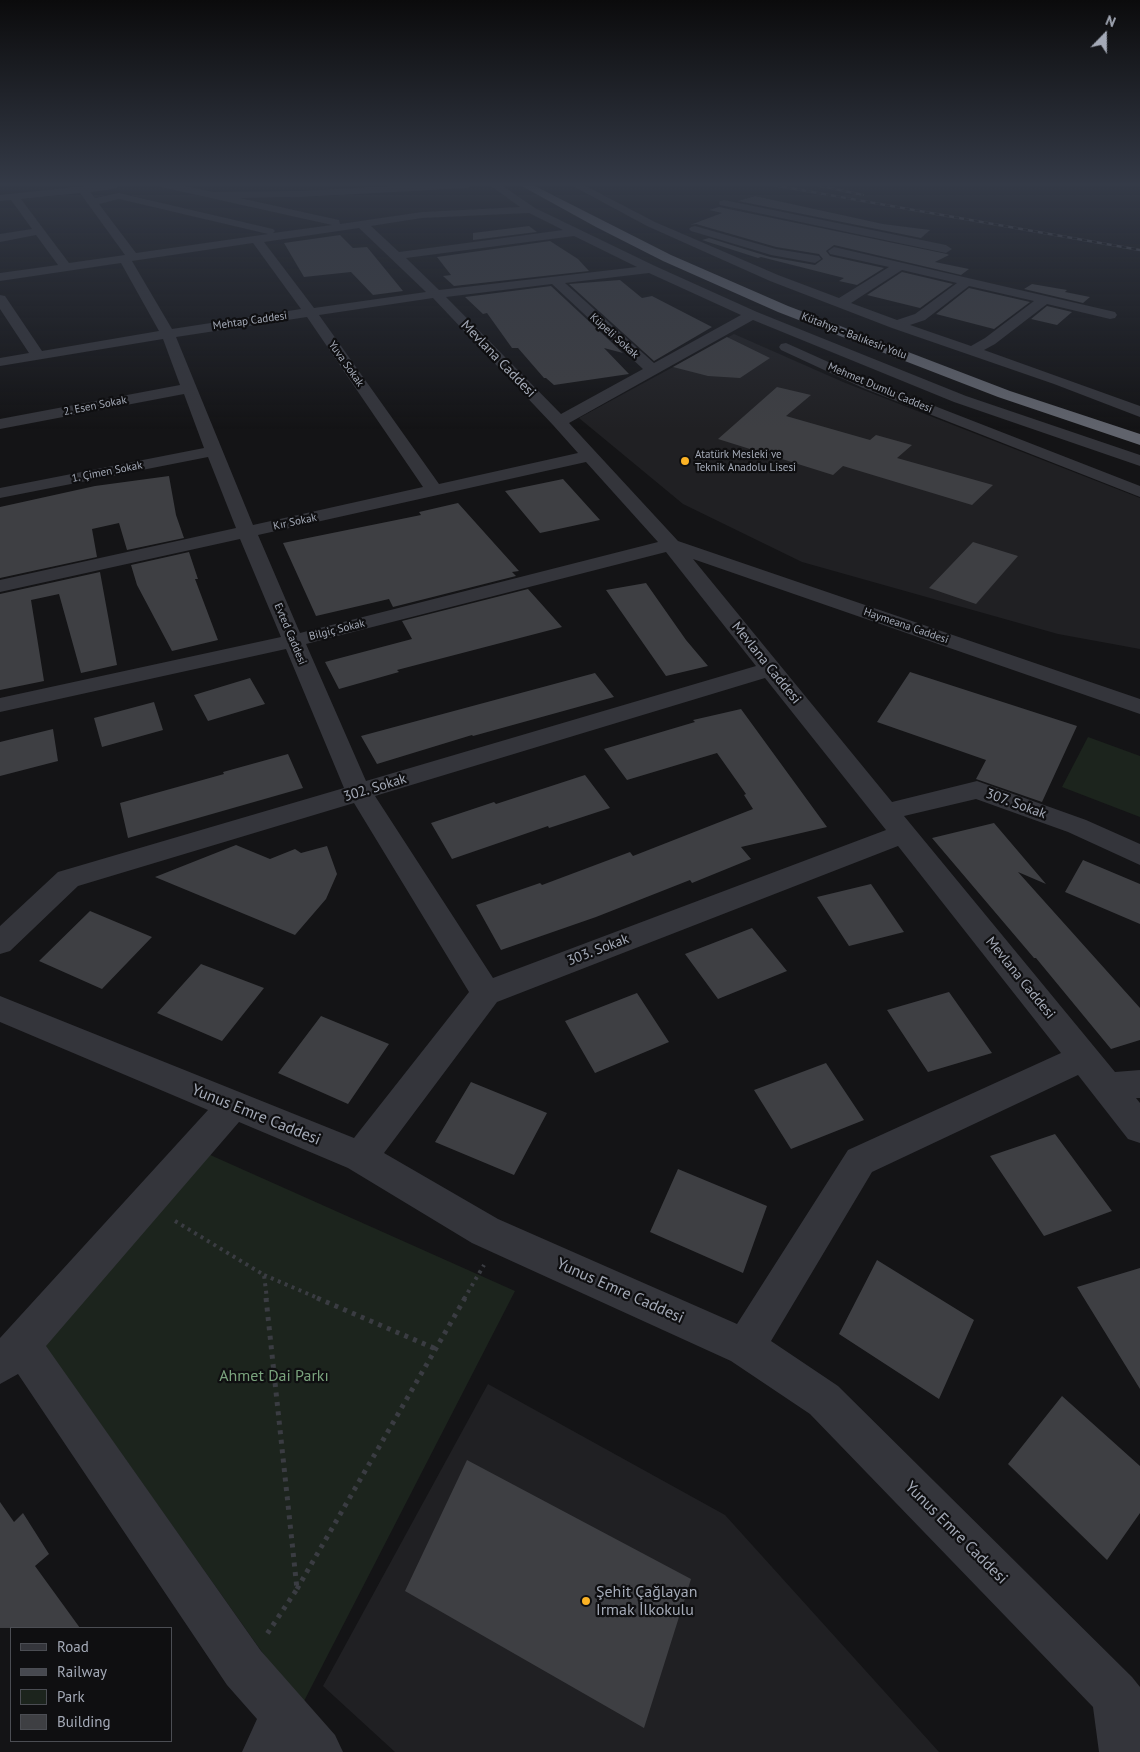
<!DOCTYPE html>
<html>
<head>
<meta charset="utf-8">
<style>
  body { margin:0 }
  #map { position:relative; width:1140px; height:1752px; overflow:hidden; background:#141416; font-family:"PT Sans",sans-serif }
  canvas { display:block }
  .legend { position:absolute; left:10px; top:1627px; width:162px; height:115px; box-sizing:border-box; background:#0f0f11; border:1px solid #4b4d53; margin:0; padding:6px 9px; list-style:none; font-size:15px; color:#a4aab7 }
  .legend li { display:flex; align-items:center; gap:10px; height:25px }
  .legend b { width:25px; border:1px solid #4b4d53 }
  .north { position:absolute; left:1080px; top:10px; width:50px; height:50px; -webkit-text-stroke:4px #0f0f11; paint-order:stroke; rotate:22deg; font-size:14px; font-weight:700; line-height:20px; text-align:center; color:#a4aab7 }
  .north::after { content:''; display:block; margin:auto; width:18px; height:22px; background:#a4aab7; clip-path:polygon(50% 0,100% 100%,50% 72%,0 100%) }
</style>
</head>
<body>
<div id="map">
<canvas width="1140" height="1752"></canvas>
<ul class="legend">
<li><b style="height:6px;background:#34353b"></b>Road</li>
<li><b style="height:6px;background:#474950"></b>Railway</li>
<li><b style="height:14px;background:#1c241d"></b>Park</li>
<li><b style="height:14px;background:#3e3f43"></b>Building</li>
</ul>
<div class="north">N</div>
</div>
<script>
const ctx = document.querySelector('canvas').getContext('2d');
ctx.lineJoin = 'round';
function fill(path, color) { ctx.fillStyle = color; ctx.fill(path, 'evenodd'); }
const poly = rows => new Path2D(rows.map(r => 'M' + r).join(''));
function strokePath(path, color, width, dash) { ctx.strokeStyle = color; ctx.lineWidth = width; ctx.lineCap = dash ? 'butt' : 'round'; ctx.setLineDash(dash || []); ctx.stroke(path); }
function label(font, color, halo, rows, align = 'center') {
  ctx.font = font + ' "PT Sans",sans-serif'; ctx.lineWidth = 4.5; ctx.setLineDash([]); ctx.textBaseline = 'middle'; ctx.strokeStyle = halo; ctx.fillStyle = color; for (const [text, x, y, turn = 0] of rows) {
    ctx.save(); ctx.translate(x, y); ctx.rotate((+turn || 0) * Math.PI / 180); ctx.textAlign = isNaN(turn) ? turn : align; if (halo) ctx.strokeText(text, 0, 0); ctx.fillText(text, 0, 0); ctx.restore();
  }
}
fill(poly([
  [734,334,843,382,1140,498,1140,649,1058,634,802,562,683,504,579,418],
  [488,1384,725,1515,939,1752,395,1752,323,1686]
]), '#202023');
fill(poly([
  [1088,737,1140,756,1140,817,1062,787],
  [208,1154,515,1291,301,1707,40,1339]
]), '#1c241d');
fill(poly([
  [755,196,883,224,930,230,921,238,738,201],
  [719,207,947,254,949,255,935,262,969,269,961,275,834,245,826,251,830,256,884,268,857,285,839,281,844,278,761,257,758,258,702,240,709,238,770,257,815,265,823,259,819,254,776,247,696,224,690,225,722,213,709,210],
  [529,226,537,232,473,240,473,233],
  [340,235,353,248,367,247,403,291,373,295,351,272,304,277,284,243],
  [550,241,578,259,589,271,454,286,443,276,451,275,437,257],
  [902,272,953,284,920,308,867,295],
  [620,280,642,298,652,296,712,327,654,361,569,284],
  [1032,284,1067,290,1065,292,1090,297,1083,303,1024,289],
  [551,286,623,353,604,348,629,374,554,385,546,378,544,378,518,348,512,348,487,313,483,314,465,297],
  [969,288,1030,302,994,329,936,314],
  [1047,306,1072,312,1057,325,1031,319],
  [727,337,770,358,740,378,708,376,673,367],
  [777,387,811,395,786,416,870,440,876,435,912,445,897,458,993,485,972,505,843,466,833,475,718,439],
  [169,476,176,515,184,538,127,550,119,523,92,529,97,557,0,578,0,507,95,486],
  [563,479,600,520,540,533,505,491],
  [458,503,519,571,512,572,516,576,393,607,389,599,316,616,283,543,421,515,419,512],
  [973,542,1018,556,976,604,929,588],
  [189,552,198,579,195,579,218,640,172,651,137,585,131,565],
  [100,572,117,665,81,673,59,594,31,600,44,681,0,690,0,594],
  [646,583,686,640,708,666,666,676,606,590],
  [528,589,562,627,397,670,399,672,339,689,325,662,412,639,402,621],
  [910,672,1077,726,1042,802,976,779,986,760,877,722],
  [595,673,614,697,473,736,472,735,377,764,361,736],
  [250,678,265,704,208,721,194,695],
  [154,702,163,730,102,747,94,718],
  [741,709,827,827,741,847,751,859,692,883,690,880,596,917,501,950,476,905,540,883,542,885,630,852,633,856,753,809,744,795,746,794,717,753,627,780,604,749,695,722,693,720],
  [53,729,58,761,0,776,0,742],
  [288,754,303,788,128,838,120,803,224,774,223,772],
  [585,775,610,808,549,828,548,826,452,859,431,823,494,802,496,804],
  [994,823,1046,884,1018,872,1140,1008,1140,1040,1111,1049,1036,958,1034,958,932,838],
  [236,845,270,859,295,849,301,853,327,846,337,874,326,899,295,935,155,877],
  [1083,860,1140,884,1140,924,1065,892],
  [871,884,904,932,849,946,817,897],
  [90,911,152,937,102,989,39,961],
  [752,928,787,971,718,999,685,954],
  [201,964,264,988,222,1041,157,1013],
  [949,992,992,1053,928,1072,887,1010],
  [637,993,669,1042,595,1073,565,1021],
  [321,1016,389,1044,348,1104,278,1073],
  [826,1063,864,1120,791,1149,754,1090],
  [471,1082,547,1113,514,1175,435,1142],
  [1055,1134,1112,1211,1044,1236,990,1156],
  [678,1169,767,1206,743,1273,650,1232],
  [877,1260,974,1320,939,1399,839,1334],
  [1140,1268,1140,1389,1077,1287],
  [1062,1396,1140,1466,1140,1513,1107,1560,1008,1464],
  [467,1460,691,1579,644,1728,405,1591],
  [0,1502,14,1522,23,1513,49,1554,35,1566,80,1628,0,1628]
]), '#3e3f43');
strokePath(poly([
  [175,1221,264,1275,267,1299],
  [264,1275,320,1299],
  [464,1299,484,1265]
]), '#3a3c42', 4, [3, 4.5]);
strokePath(poly([
  [266,1298,297,1589,267,1634],
  [317,1298,436,1349],
  [297,1589,465,1298]
]), '#3a3c42', 5, [4, 5.5]);
fill(poly([
  [104,184,118,184,119,186,114,189,90,192,95,198,119,193,273,229,275,231,273,233,332,225,161,187,156,184,175,184,213,192,301,191,428,184,472,185,467,188,301,197,240,198,339,220,340,224,422,212,520,207,488,184,500,184,535,208,655,266,757,312,966,396,1140,455,1140,466,954,402,753,320,569,423,678,541,1140,699,1140,714,693,559,892,802,977,781,1086,820,1140,844,1140,865,1068,832,976,799,904,816,1115,1072,1140,1070,1140,1098,1136,1098,1140,1103,1140,1143,1128,1139,1078,1075,872,1172,771,1341,838,1386,1132,1677,1140,1687,1140,1752,1099,1752,1093,1707,810,1414,731,1361,472,1243,348,1168,239,1122,46,1346,261,1651,335,1735,343,1752,242,1752,257,1719,227,1685,18,1374,0,1384,0,1338,208,1110,0,1022,0,996,354,1138,469,992,354,803,78,886,10,951,0,954,0,926,58,872,344,788,286,649,0,712,0,698,281,637,240,539,0,592,0,580,236,528,208,457,0,498,0,488,204,448,184,394,0,429,0,419,180,385,163,339,0,366,0,358,29,353,0,309,0,295,5,296,42,351,159,331,121,263,0,281,0,273,58,265,36,235,0,242,0,234,32,229,11,200,0,201,0,195,104,184],
  [80,193,88,204,125,255,69,263,21,199,80,193],
  [119,199,268,234,136,253,99,204,119,199],
  [529,213,563,230,399,252,371,226,422,218,529,213],
  [359,228,426,292,314,308,264,242,359,228],
  [574,236,637,267,439,290,406,258,574,236],
  [253,243,301,309,172,329,132,261,253,243],
  [649,273,741,315,654,363,565,283,649,273],
  [552,284,643,369,561,414,446,297,552,284],
  [433,298,553,425,578,453,439,484,319,315,433,298],
  [307,317,423,487,253,525,176,337,307,317],
  [586,462,658,542,300,633,258,535,586,462],
  [666,552,756,666,366,781,306,644,666,552],
  [765,678,886,830,493,978,375,796,765,678],
  [898,846,1061,1053,848,1150,737,1324,498,1219,384,1153,497,1002,898,846],
  [569,184,582,184,655,222,778,275,839,298,889,267,830,254,828,251,834,247,1115,312,1117,315,1115,318,1110,319,1047,304,995,344,984,350,1140,406,1140,417,1054,384,892,328,770,281,647,226,569,184],
  [902,270,957,283,915,314,897,320,851,303,902,270],
  [969,286,1034,301,985,338,971,346,910,325,925,320,969,286],
  [724,200,946,245,952,249,946,253,720,205,719,203,720,201,724,200],
  [695,226,776,249,819,256,821,259,815,263,771,255,691,231,689,229,691,227,695,226],
  [786,343,873,382,1140,486,1140,497,863,388,781,350,779,347,781,344,786,343]
]), '#34353b');
fill(poly([
  [518,184,531,184,671,255,788,306,1010,391,1140,434,1140,445,998,397,778,312,663,261,596,227,518,184]
]), '#60636c');
const rail = poly([
  [767,184,1140,250],
  [812,184,863,195]
]);
strokePath(rail, '#474950', 2.5);
strokePath(rail, '#0f0f11', 2, [5]);
const sky = ctx.createLinearGradient(0, 0, 0, 429);
sky.addColorStop(0, '#0b0b0c');
sky.addColorStop(0.43, '#343a47');
sky.addColorStop(1, '#343a4700');
ctx.fillStyle = sky;
ctx.fillRect(0, 0, 1140, 429);
for (const [x, y, r, color] of [
  [685,461,5,"#fcb325"],
  [586,1601,5,"#fcb325"]
]) { const dot = new Path2D(); dot.arc(x, y, r, 0, 2 * Math.PI); ctx.fillStyle = color; ctx.fill(dot); strokePath(dot, '#0f0f11', 2); }
label('11px', '#a4aab7', '#0f0f11', [
  ["Mehtap Caddesi",250,321,-8],
  ["Küpeli Sokak",614,336,42],
  ["Kütahya - Balıkesir Yolu",854,336,21],
  ["Yuva Sokak",346,364,55],
  ["Mehmet Dumlu Caddesi",880,388,23],
  ["2. Esen Sokak",95,406,-11],
  ["1. Çimen Sokak",107,472,-11],
  ["Kır Sokak",295,522,-12],
  ["Haymeana Caddesi",906,626,19],
  ["Bilgiç Sokak",337,630,-14],
  ["Evted Caddesi",290,634,67]
]);
label('11px', '#a4aab7', '#0f0f11', [
  ["Atatürk Mesleki ve",695,455],
  ["Teknik Anadolu Lisesi",695,468]
], 'left');
label('14px', '#a4aab7', '#0f0f11', [
  ["Mevlana Caddesi",498,359,46],
  ["Mevlana Caddesi",766,663,51],
  ["302. Sokak",375,788,-17],
  ["307. Sokak",1016,804,20],
  ["303. Sokak",598,950,-21],
  ["Mevlana Caddesi",1020,978,51]
]);
label('16px', '#a4aab7', '#0f0f11', [
  ["Yunus Emre Caddesi",256,1115,22],
  ["Yunus Emre Caddesi",620,1291,24],
  ["Yunus Emre Caddesi",956,1533,45]
]);
label('16px', '#7aa37d', '#0f0f11', [
  ["Ahmet Dai Parkı",274,1376]
]);
label('16px', '#a4aab7', '#0f0f11', [
  ["Şehit Çağlayan",596,1592],
  ["Irmak İlkokulu",596,1610]
], 'left');
</script>
</body>
</html>
